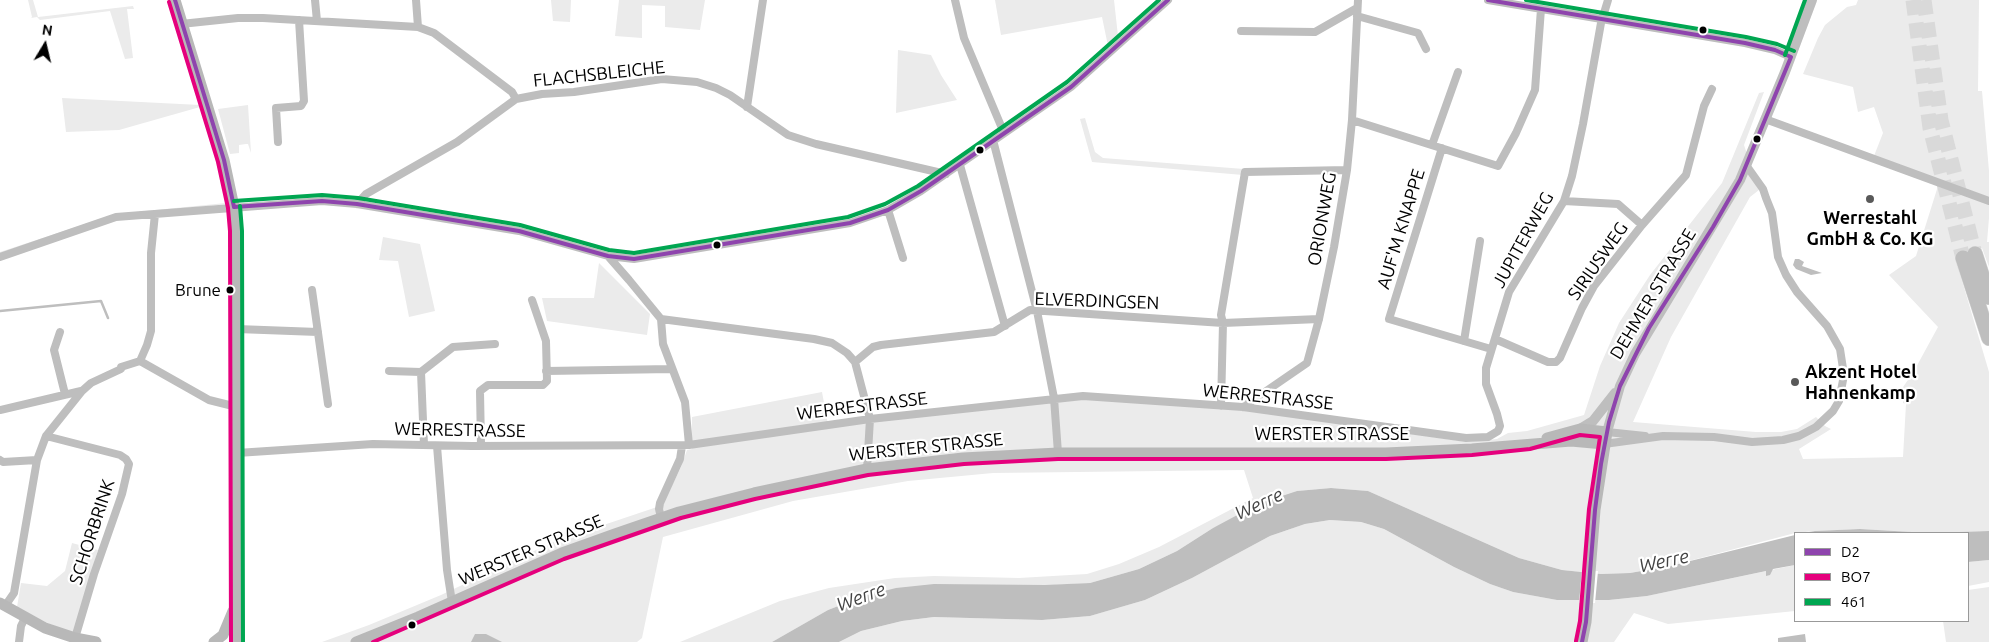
<!DOCTYPE html>
<html>
<head>
<meta charset="utf-8">
<style>
  body { margin:0 }
  #map { position:relative; width:1989px; height:642px; overflow:hidden; background:#fff; font-family:Ubuntu,sans-serif }
  canvas { display:block }
  .legend { position:absolute; left:1794px; top:532px; width:175px; height:90px; box-sizing:border-box; background:#fff; border:1px solid #999; margin:0; padding:6px 9px; list-style:none; font-size:15px; color:#000 }
  .legend li { display:flex; align-items:center; gap:10px; height:25px }
  .legend b { width:25px; border:1px solid #999 }
  .north { position:absolute; left:20px; top:20px; width:50px; height:50px; -webkit-text-stroke:4px #fff; paint-order:stroke; rotate:9deg; font-size:14px; font-weight:700; line-height:20px; text-align:center; color:#000 }
  .north::after { content:''; display:block; margin:auto; width:18px; height:22px; background:#000; clip-path:polygon(50% 0,100% 100%,50% 72%,0 100%) }
</style>
</head>
<body>
<div id="map">
<canvas width="1989" height="642"></canvas>
<ul class="legend">
<li><b style="height:6px;background:#8e44ad"></b>D2</li>
<li><b style="height:6px;background:#e5007d"></b>BO7</li>
<li><b style="height:6px;background:#00a651"></b>461</li>
</ul>
<div class="north">N</div>
</div>
<script>
const ctx = document.querySelector('canvas').getContext('2d');
ctx.lineJoin = 'round';
function fill(path, color) { ctx.fillStyle = color; ctx.fill(path, 'evenodd'); }
const poly = rows => new Path2D(rows.map(r => 'M' + r).join(''));
function strokePath(path, color, width, dash) { ctx.strokeStyle = color; ctx.lineWidth = width; ctx.lineCap = dash ? 'butt' : 'round'; ctx.setLineDash(dash || []); ctx.stroke(path); }
function label(font, color, halo, rows, align = 'center') {
  ctx.font = font + ' Ubuntu,sans-serif'; ctx.lineWidth = 4.5; ctx.setLineDash([]); ctx.textBaseline = 'middle'; ctx.strokeStyle = halo; ctx.fillStyle = color; for (const [text, x, y, turn = 0] of rows) {
    ctx.save(); ctx.translate(x, y); ctx.rotate((+turn || 0) * Math.PI / 180); ctx.textAlign = isNaN(turn) ? turn : align; if (halo) ctx.strokeText(text, 0, 0); ctx.fillText(text, 0, 0); ctx.restore();
  }
}
fill(poly([
  [28,0,33,0,38,17,133,6,134,9,127,9,133,58,125,59,110,11,40,20,37,17,31,18,32,17],
  [551,0,571,0,570,22,553,21],
  [619,0,705,0,700,30,665,27,665,6,642,5,642,38,615,36],
  [995,0,1114,0,1118,36,1108,46,1102,17,1001,35],
  [1858,0,1979,0,1978,91,1982,91,1989,171,1989,218,1987,242,1989,242,1989,267,1982,248,1955,257,1989,372,1989,531,1929,533,1860,529,1815,531,1795,533,1670,566,1630,573,1601,574,1562,570,1519,558,1368,491,1331,488,1297,491,1213,528,1177,551,1139,569,1090,583,864,596,828,610,772,642,680,642,780,601,829,588,895,578,934,576,1019,578,1087,574,1119,564,1159,547,1253,498,1244,470,993,473,908,481,793,501,663,537,642,638,637,642,322,642,369,625,441,595,553,542,660,506,663,504,681,467,687,450,692,449,692,417,822,392,828,424,1082,397,1233,408,1467,442,1497,439,1508,433,1527,431,1584,415,1600,366,1619,323,1650,275,1722,183,1759,93,1764,92,1744,145,1759,190,1750,197,1671,337,1633,422,1756,432,1781,432,1797,429,1816,417,1825,426,1831,429,1799,449,1803,459,1903,457,1906,404,1903,403,1904,393,1899,393,1914,371,1938,327,1889,275,1916,256,1938,186,1872,161,1883,133,1874,107,1858,112,1853,87,1803,74,1818,38,1825,25,1847,7,1856,5],
  [898,50,931,55,941,75,957,100,896,113],
  [62,98,200,105,217,160,227,204,115,216,0,255,0,252,115,214,226,203,216,160,200,107,119,130,66,132],
  [248,105,251,153,248,144,246,144,239,145,239,153,230,154,218,109],
  [1085,118,1095,152,1103,158,1244,169,1243,175,1092,162,1080,119],
  [383,237,420,244,435,311,409,317,398,261,379,260],
  [599,263,650,314,647,335,547,321,542,298,594,298],
  [1330,520,1361,522,1384,529,1454,567,1490,584,1513,592,1557,600,1609,600,1647,596,1795,565,1795,611,1668,624,1634,613,1614,642,839,642,861,631,902,621,934,617,1042,620,1090,616,1145,600,1192,578,1270,536,1305,524],
  [72,543,98,550,73,633,47,623,17,607,21,583,47,586,65,571],
  [1989,560,1989,582,1968,586,1968,562],
  [1989,587,1989,642,1946,642,1943,621,1968,621,1968,590]
]), '#ebebeb');
fill(poly([
  [1795,259,1799,259,1804,262,1802,266,1822,273,1811,275,1796,269,1793,265],
  [1331,488,1368,491,1519,558,1562,570,1601,574,1630,573,1670,566,1795,535,1795,565,1773,569,1770,575,1766,576,1766,571,1647,596,1609,600,1557,600,1513,592,1490,584,1454,567,1384,529,1361,522,1330,520,1305,524,1270,536,1192,578,1145,600,1090,616,1042,620,934,617,902,621,861,631,839,642,772,642,828,610,864,596,896,588,934,584,1045,585,1090,583,1139,569,1177,551,1213,528,1258,504,1297,491],
  [1860,529,1929,533,1989,531,1989,560,1968,562,1968,533,1803,533,1815,531],
  [475,634,486,634,502,642,471,642],
  [1805,634,1806,642,1778,642,1778,638]
]), '#bebebe');
fill(poly([
  [1582,570,1598,571,1595,603,1579,603]
]), '#fff');
strokePath(poly([
  [0,311,101,301,108,318]
]), '#bebebe', 2.5);
strokePath(poly([
  [1913,0,1930,128,1963,258],
  [1924,0,1941,120,1975,254]
]), '#d9d9d9', 15, [15, 8]);
const motorway = poly([
  [1975,254,1989,297],
  [1963,258,1989,338]
]);
strokePath(motorway, '#dbdbdb', 16);
strokePath(poly([
  [315,0,317,21],
  [416,0,418,27],
  [955,0,964,38,1004,133],
  [1488,0,1745,43,1775,50,1791,57],
  [1357,16,1418,33,1426,49],
  [181,24,238,18,263,18,418,27,434,33,512,92,516,99],
  [1241,31,1315,32,1357,8],
  [747,107,763,0],
  [1765,119,1989,201],
  [1352,120,1498,166,1516,133,1535,90,1541,9],
  [993,140,1037,311,1054,398,1058,453],
  [278,142,276,108,301,106,304,101,299,20],
  [1432,145,1458,72],
  [1442,148,1389,319,1491,349],
  [960,165,1005,326],
  [1564,201,1618,204,1642,225],
  [357,204,366,194,457,142,516,99,542,94,574,92,662,79,697,82,716,88,730,95,788,135,816,144,946,174],
  [888,210,903,258],
  [608,256,629,280,661,319,663,344,685,402,689,445],
  [0,257,116,217,322,201,357,204,519,231,608,256,634,259,850,223,888,210,921,191,1071,87,1168,0],
  [312,290,328,404],
  [661,319,814,339,832,343,847,353,855,362,870,419,867,469],
  [237,329,318,332],
  [60,332,54,350,65,394],
  [1495,339,1548,362,1556,362,1560,358,1582,308,1594,286,1642,225,1686,175,1704,106,1712,89],
  [1464,341,1480,241],
  [140,361,209,400,237,407],
  [855,362,873,347,881,345,994,332,1030,310,1223,323,1319,319],
  [389,371,421,372],
  [546,371,672,369],
  [1221,406,1223,323,1221,315,1245,172,1347,170],
  [1243,407,1307,363,1319,319,1334,247,1347,170,1352,120,1358,0],
  [0,410,81,391],
  [1607,432,1645,436],
  [46,436,120,455,126,459,129,464,122,494,94,574,75,638],
  [1604,444,1663,436,1714,437,1752,442,1783,440,1799,436,1816,427,1833,411,1839,401,1844,375,1840,349,1827,326,1797,292,1786,275,1778,257,1772,213,1766,198,1763,189,1746,165],
  [424,445,421,372,453,347,495,344],
  [437,446,447,570,452,602],
  [481,446,480,391,488,385,543,385,547,381,546,341,532,300],
  [237,453,373,444,472,446,689,445,870,419,1083,396,1243,407,1466,438,1488,437,1498,431,1500,426,1497,414,1486,384,1486,368,1509,292,1564,201,1572,176,1583,124,1601,23,1608,0],
  [0,460,3,462,37,460],
  [661,518,659,509,660,503,680,459,682,446],
  [5,606,14,593,37,460,46,436,82,391,91,383,121,369,121,367,140,361,147,345,151,331,151,253,155,214],
  [19,642,21,626,25,618]
]), '#bebebe', 8);
strokePath(poly([
  [1580,429,1593,421,1615,393],
  [1607,432,1620,386,1635,354,1740,180,1785,72,1812,0]
]), '#bebebe', 10);
strokePath(poly([
  [175,0,224,160,234,207,236,231,237,407,237,642],
  [1547,438,1580,429,1607,432,1595,510,1586,622,1582,642],
  [0,603,45,628,75,638,96,642],
  [214,642,223,635,233,611],
  [356,642,418,617,562,553,615,534,679,512,754,493,867,469,963,458,1058,453,1386,453,1472,449,1571,441,1604,444]
]), '#b8b8b8', 11);
strokePath(motorway, '#bebebe', 15);
strokePath(poly([
  [175,0,224,160,234,207],
  [1488,0,1745,43,1775,50,1791,57],
  [234,207,322,201,357,204,519,231,608,256,634,259,850,223,888,210,921,191,1071,87,1168,0],
  [1582,642,1586,622,1595,510,1601,464,1609,422,1620,386,1649,328,1713,227,1740,180,1791,57]
]), '#8e44ad', 4);
strokePath(poly([
  [169,2,218,162,228,208,230,231,231,642],
  [373,642,564,559,681,518,755,499,868,475,964,464,1058,459,1386,459,1472,455,1530,449,1580,435,1600,437,1589,509,1580,621,1576,641]
]), '#e5007d', 4);
strokePath(poly([
  [1526,0,1746,37,1777,44,1794,51],
  [1785,55,1805,0],
  [234,201,322,195,358,198,520,225,609,250,634,253,848,217,885,204,918,186,1067,82,1159,0],
  [240,206,242,231,243,642]
]), '#00a651', 4);
for (const [x, y, r, color] of [
  [1703,30,4.5,"#000"],
  [1757,139,4.5,"#000"],
  [980,150,4.5,"#000"],
  [1870,199,5,"#595959"],
  [717,245,4.5,"#000"],
  [230,290,4.5,"#000"],
  [1795,382,5,"#595959"],
  [412,625,4.5,"#000"]
]) { const dot = new Path2D(); dot.arc(x, y, r, 0, 2 * Math.PI); ctx.fillStyle = color; ctx.fill(dot); strokePath(dot, '#fff', 2); }
label('17px', '#000', '#fff', [
  ["Brune",221,290]
], 'right');
label('18px', '#000', '#fff', [
  ["FLACHSBLEICHE",599,74,-6],
  ["ORIONWEG",1322,219,-80],
  ["AUF'M KNAPPE",1401,229,-73],
  ["JUPITERWEG",1523,240,-61],
  ["SIRIUSWEG",1598,261,-55],
  ["DEHMER STRASSE",1653,294,-59],
  ["ELVERDINGSEN",1097,301,2],
  ["WERRESTRASSE",1268,397,6],
  ["WERRESTRASSE",862,406,-7],
  ["WERRESTRASSE",460,430,1],
  ["WERSTER STRASSE",1332,434],
  ["WERSTER STRASSE",926,447,-6],
  ["SCHORBRINK",92,532,-72],
  ["WERSTER STRASSE",531,550,-23]
]);
label('bold 18px', '#000', '#fff', [
  ["Werrestahl",1870,218],
  ["GmbH & Co. KG",1870,239],
  ["Akzent Hotel",1805,372,"left"],
  ["Hahnenkamp",1805,393,"left"]
]);
label('italic 19px', '#434343', '#fff', [
  ["Werre",1259,504,-25],
  ["Werre",1664,561,-12],
  ["Werre",861,597,-20]
]);
</script>
</body>
</html>
